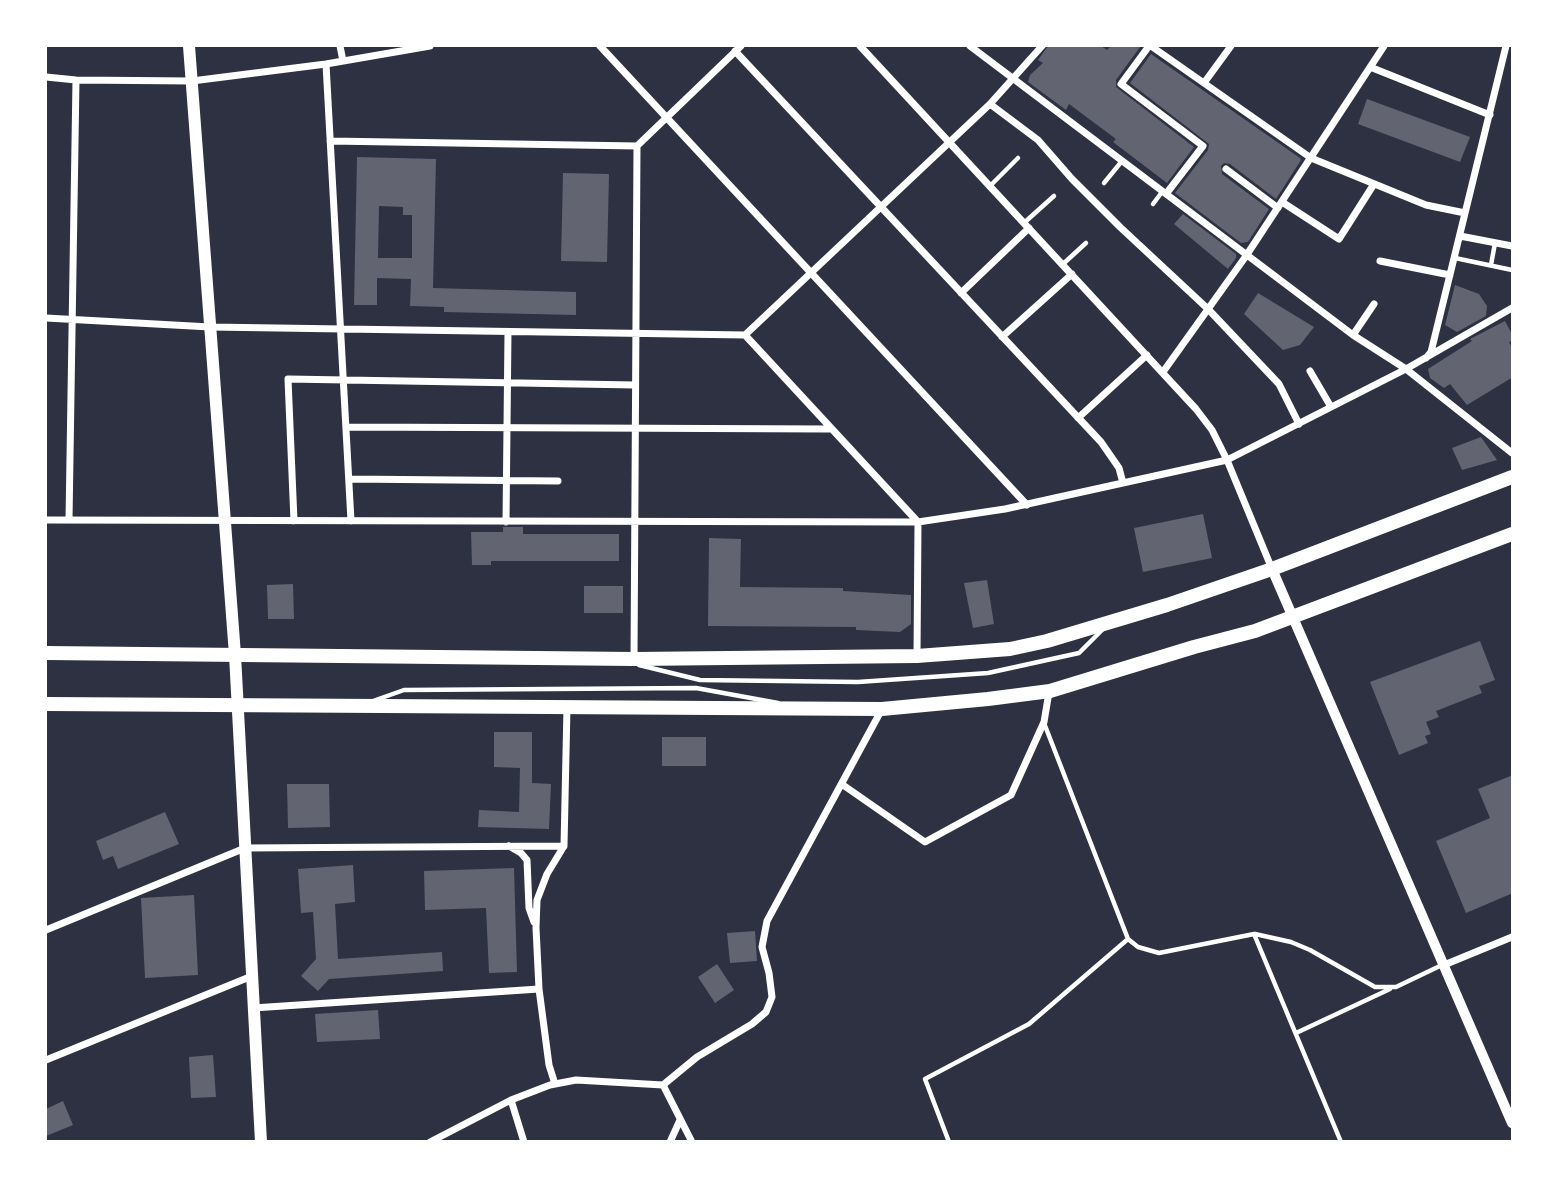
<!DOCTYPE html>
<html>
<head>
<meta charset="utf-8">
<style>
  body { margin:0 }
  #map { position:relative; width:1558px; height:1187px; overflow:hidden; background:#2d3142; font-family:"Varela Round",sans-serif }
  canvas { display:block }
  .frame { position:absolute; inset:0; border:47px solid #fff; pointer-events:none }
</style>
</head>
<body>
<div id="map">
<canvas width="1558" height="1187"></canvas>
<div class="frame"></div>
</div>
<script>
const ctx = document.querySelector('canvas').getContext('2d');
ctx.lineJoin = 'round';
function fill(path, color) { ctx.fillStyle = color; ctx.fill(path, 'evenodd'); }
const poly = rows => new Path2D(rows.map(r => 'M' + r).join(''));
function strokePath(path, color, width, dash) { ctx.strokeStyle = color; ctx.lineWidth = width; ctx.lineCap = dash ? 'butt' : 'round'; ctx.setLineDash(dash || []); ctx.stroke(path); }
fill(poly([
  [1048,46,1101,46,1107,50,1111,46,1140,47,1116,80,1116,87,1194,147,1167,183,1113,142,1116,139,1069,104,1066,110,1028,82,1030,75,1043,63,1038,60],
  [1151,54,1300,158,1301,160,1276,199,1230,164,1224,163,1221,166,1222,174,1269,209,1248,242,1241,243,1175,193,1208,150,1209,144,1130,83],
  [1367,99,1470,137,1460,162,1358,124],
  [357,157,436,159,433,288,576,292,576,315,444,312,444,307,410,306,411,279,377,278,377,305,354,305],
  [379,206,403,207,403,215,412,215,412,258,378,258],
  [563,173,609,174,607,262,561,261],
  [1183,214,1236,254,1236,258,1228,269,1174,224],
  [1455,285,1479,294,1487,306,1486,316,1457,332,1445,325],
  [1258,293,1314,327,1300,345,1283,350,1244,314],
  [1505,321,1513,336,1513,340,1509,342,1513,350,1513,377,1467,405,1450,384,1444,388,1430,378,1428,369,1472,341,1470,339],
  [1481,437,1497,460,1462,470,1452,448],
  [1203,514,1212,558,1143,572,1134,528],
  [503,527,523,527,523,534,619,534,619,561,491,561,491,565,472,565,471,532,503,532],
  [709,538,741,539,740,587,843,588,843,591,911,595,911,624,900,632,856,630,856,627,708,626],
  [987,580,994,624,973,628,964,583],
  [293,584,294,619,268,619,267,585],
  [584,586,623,586,623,613,584,613],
  [1480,641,1495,680,1479,686,1482,693,1436,711,1439,717,1426,722,1431,734,1425,736,1428,743,1399,755,1370,682],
  [494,732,532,732,532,783,551,784,549,829,478,827,479,810,519,812,520,768,494,767],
  [662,737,706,737,706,766,662,766],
  [1513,775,1513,893,1466,913,1436,841,1490,818,1478,789],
  [287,784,329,784,330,827,288,828],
  [165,812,179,844,118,869,113,856,103,860,96,841],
  [353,865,355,902,335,904,338,959,442,952,443,971,329,979,318,991,301,976,316,959,313,912,301,913,298,869],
  [514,868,517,972,489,973,486,908,425,910,424,871],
  [194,895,198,975,145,978,141,898],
  [755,931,757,961,730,963,727,933],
  [717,964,734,990,715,1003,698,977],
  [378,1010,380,1039,317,1042,315,1014],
  [213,1055,216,1097,191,1098,189,1057],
  [63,1101,73,1125,46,1136,46,1109]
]), '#626471');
strokePath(poly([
  [1104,183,1122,161],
  [991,185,1018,158],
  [1153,204,1162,192],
  [1025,222,1054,196],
  [1455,258,1512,270],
  [1063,264,1086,243],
  [1491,265,1495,243],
  [639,665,700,680,858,682,988,673,1079,653,1103,629],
  [373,701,404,690,696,688,778,703],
  [1255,934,1291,942,1310,950,1375,987,1396,987,1442,965],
  [1128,939,1138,947,1159,953,1254,934,1341,1142],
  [1296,1033,1390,989],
  [949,1142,925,1079,1029,1024,1128,939,1044,723]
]), '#fff', 4.5);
strokePath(poly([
  [340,46,343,61],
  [600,46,1027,505],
  [860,46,1196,409,1212,430,1227,460,1272,569],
  [970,46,1353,335,1406,369,1512,453],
  [1149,46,1121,84,1203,146,1166,194],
  [1151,46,1311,158,1426,205,1465,213],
  [735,51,1101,442,1119,468,1123,483],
  [326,64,351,521],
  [1370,67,1490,115],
  [46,77,76,80,192,81,326,64,430,46],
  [1204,83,1231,46],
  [990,104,1038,140,1072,179,1120,227,1208,309,1279,384,1299,424],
  [330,141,637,146],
  [1226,169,1278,208],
  [1282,202,1339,239,1374,184],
  [1460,236,1512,246],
  [1380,261,1450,275],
  [961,293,1029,228],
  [46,318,210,327,745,335,918,522,917,656],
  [745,335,990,104,1042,46],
  [1353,335,1374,304],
  [1002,337,1072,274],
  [1426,358,1431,352,1506,46],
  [1310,371,1331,407],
  [1163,372,1246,256,1384,46],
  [1078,418,1147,355],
  [346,427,829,429],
  [349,479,558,481],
  [46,520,918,522,1005,509,1227,460,1406,369,1512,308],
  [69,520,76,80],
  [294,521,288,379,635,385],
  [506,522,508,332],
  [634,659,637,146,741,46],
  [843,785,925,842,1011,795,1044,722,1049,692],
  [509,846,521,853,527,860,529,908,534,922],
  [46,930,245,848,564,846],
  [1444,965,1512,937],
  [253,1008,539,989],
  [46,1060,252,976],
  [555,1084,549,1065,539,989,536,928,537,900,547,874,564,846,567,707],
  [663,1085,697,1057,752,1024,766,1012,772,997,769,973,762,947,767,921,882,709],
  [663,1085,692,1142],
  [511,1100,524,1142],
  [430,1142,511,1100,550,1085,576,1080,663,1085],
  [670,1142,680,1120]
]), '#fff', 7);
strokePath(poly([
  [1272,569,1512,1123]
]), '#fff', 10);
strokePath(poly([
  [189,46,235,655,261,1142]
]), '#fff', 12);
strokePath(poly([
  [46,653,634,659,917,656,1010,649,1047,641,1167,605,1272,569,1512,477],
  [46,704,882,709,988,699,1050,691,1194,647,1255,631,1512,534]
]), '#fff', 14);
</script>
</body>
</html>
